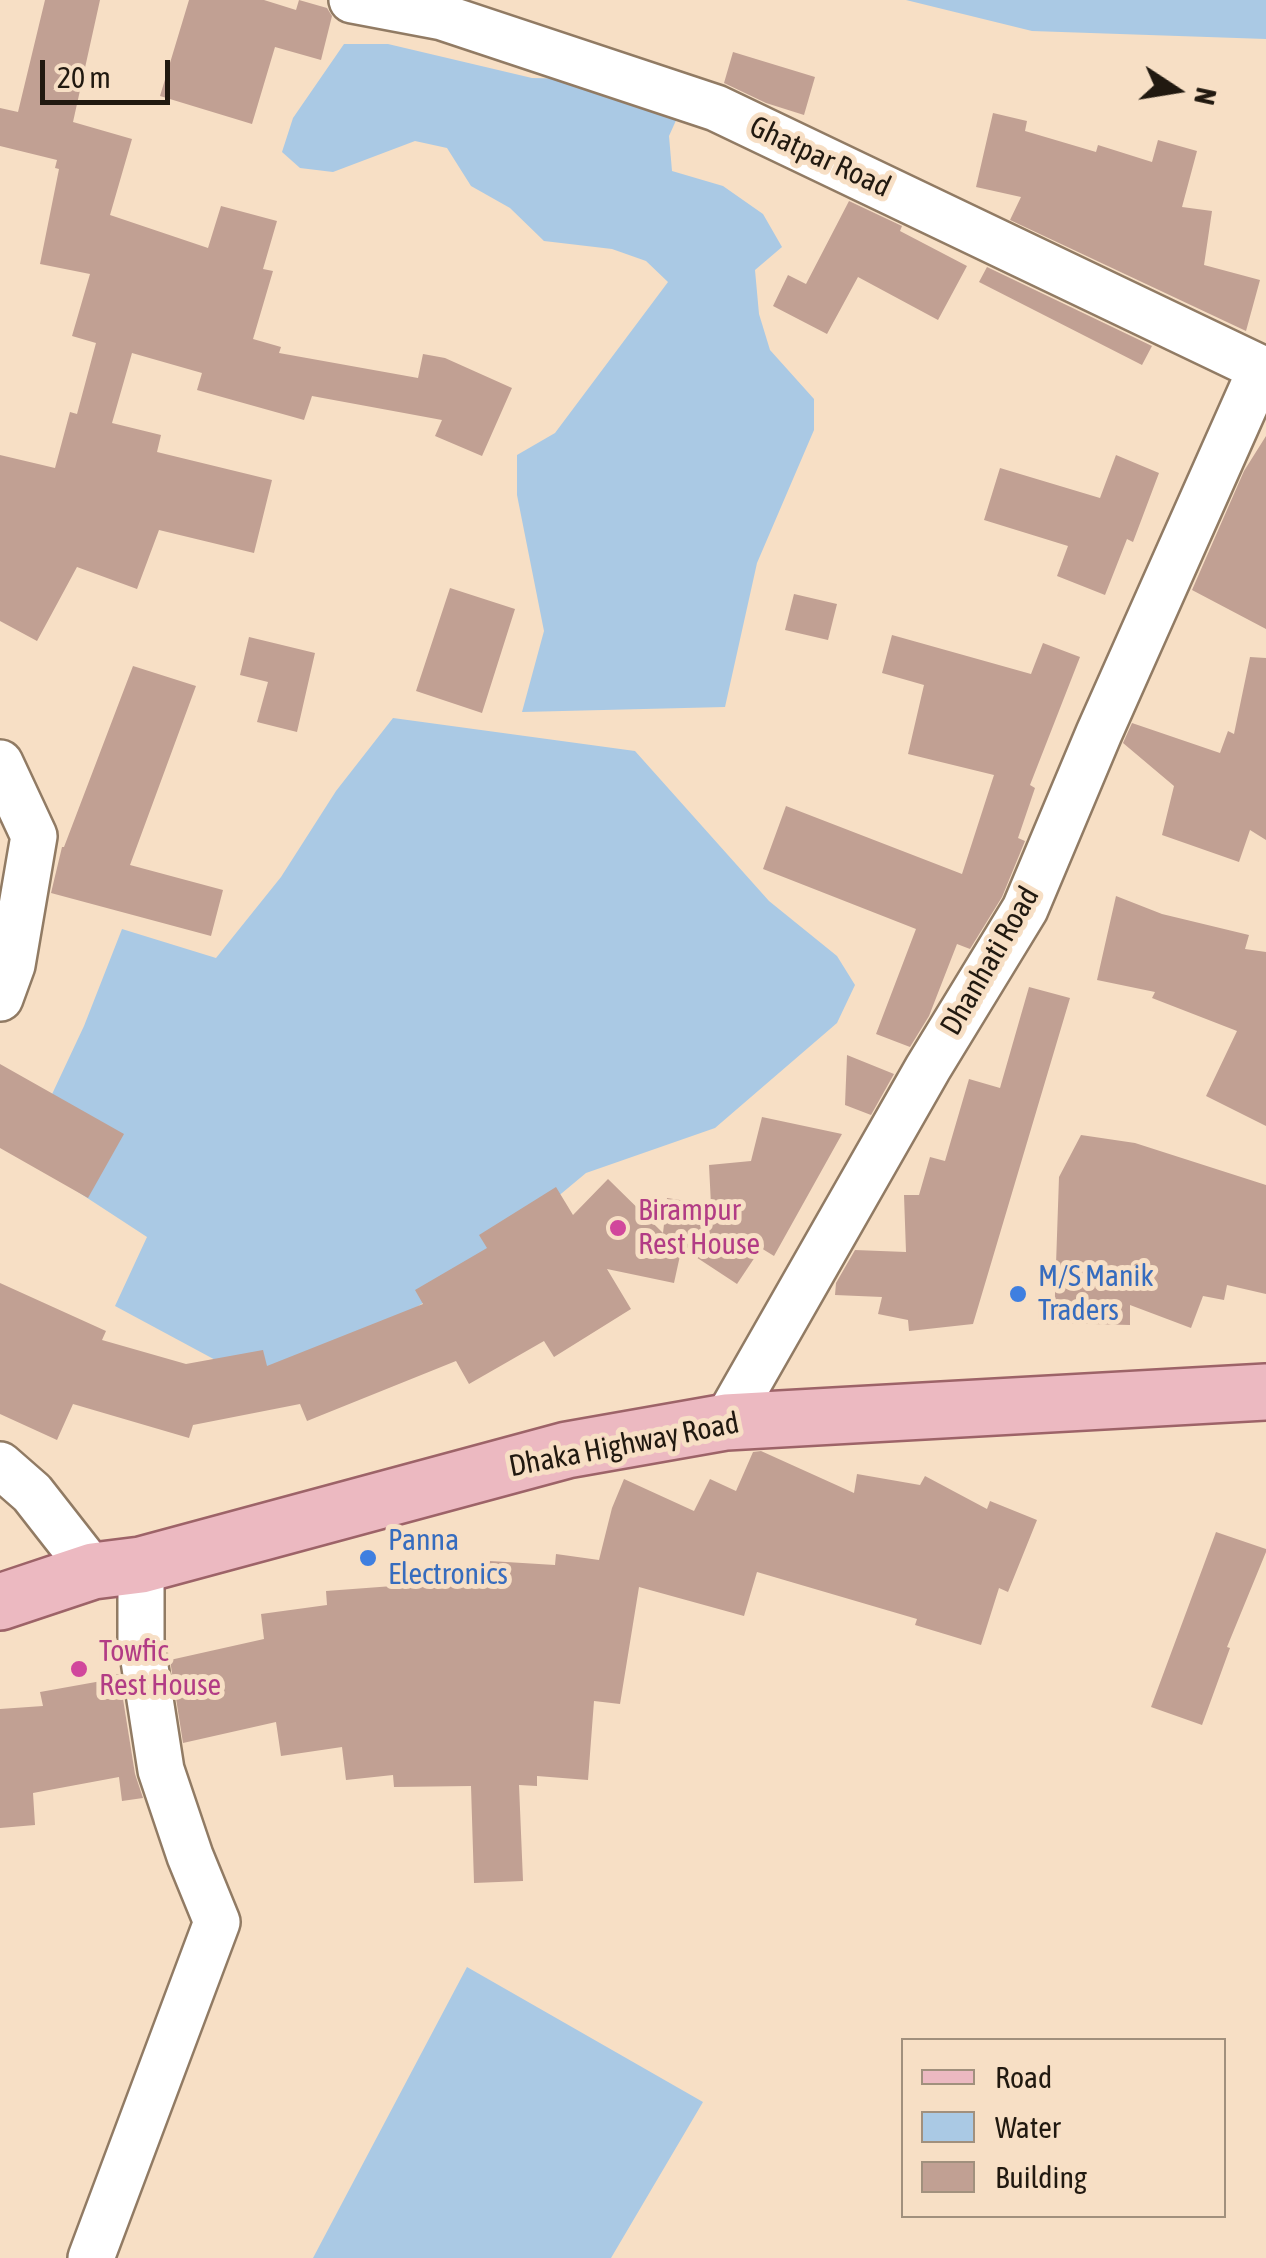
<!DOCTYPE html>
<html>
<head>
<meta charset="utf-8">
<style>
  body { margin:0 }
  #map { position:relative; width:1266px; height:2258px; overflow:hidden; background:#f7dfc5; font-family:"Asap Condensed",sans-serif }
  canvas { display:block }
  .legend { position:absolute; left:901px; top:2038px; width:325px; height:180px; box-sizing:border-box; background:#f7dfc5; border:2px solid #a1907d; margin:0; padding:12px 18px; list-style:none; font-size:30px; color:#211910 }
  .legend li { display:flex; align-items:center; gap:20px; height:50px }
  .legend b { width:50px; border:2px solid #a1907d }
  .north { position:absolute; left:1126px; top:40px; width:100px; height:100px; -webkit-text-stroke:8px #f7dfc5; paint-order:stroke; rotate:102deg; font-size:28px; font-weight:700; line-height:40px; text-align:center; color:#211910 }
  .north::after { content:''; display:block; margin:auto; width:35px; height:45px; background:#211910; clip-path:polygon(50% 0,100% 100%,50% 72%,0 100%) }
  .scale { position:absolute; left:40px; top:60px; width:130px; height:45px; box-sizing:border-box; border:5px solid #211910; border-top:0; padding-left:12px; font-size:30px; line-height:35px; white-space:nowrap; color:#211910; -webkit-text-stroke:8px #f7dfc5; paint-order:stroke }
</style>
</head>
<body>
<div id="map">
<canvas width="1266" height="2258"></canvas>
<ul class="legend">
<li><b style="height:12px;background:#ecb9c1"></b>Road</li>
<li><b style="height:28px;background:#aac9e4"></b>Water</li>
<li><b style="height:28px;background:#c1a093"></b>Building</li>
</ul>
<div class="north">N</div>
<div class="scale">20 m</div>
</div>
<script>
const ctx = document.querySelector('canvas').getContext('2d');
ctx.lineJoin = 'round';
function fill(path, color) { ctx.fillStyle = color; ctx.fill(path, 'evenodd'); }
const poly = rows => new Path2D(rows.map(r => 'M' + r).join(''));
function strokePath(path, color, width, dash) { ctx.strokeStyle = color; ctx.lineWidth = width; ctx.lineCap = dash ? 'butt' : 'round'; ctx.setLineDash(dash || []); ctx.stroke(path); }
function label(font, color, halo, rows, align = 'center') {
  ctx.font = font + ' "Asap Condensed",sans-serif'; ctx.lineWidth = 10; ctx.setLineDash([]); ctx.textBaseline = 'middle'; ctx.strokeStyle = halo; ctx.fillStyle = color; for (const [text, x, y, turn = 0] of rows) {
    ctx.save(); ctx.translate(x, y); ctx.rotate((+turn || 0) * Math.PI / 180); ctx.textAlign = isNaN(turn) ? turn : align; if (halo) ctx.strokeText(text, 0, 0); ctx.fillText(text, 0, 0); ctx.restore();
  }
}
fill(poly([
  [906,0,1266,0,1266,39,1032,31],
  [344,44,388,44,532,78,579,79,682,107,669,136,672,171,723,186,763,214,782,247,755,270,759,314,770,350,814,399,814,430,757,563,725,707,522,712,544,631,517,495,517,455,555,433,668,282,646,261,612,249,544,241,510,208,471,186,447,148,415,141,333,172,300,168,282,152,293,118],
  [393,718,635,751,769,901,837,956,855,985,837,1023,715,1128,586,1173,460,1278,350,1352,260,1384,115,1306,147,1237,23,1156,84,1026,122,929,216,958,281,877,336,791],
  [467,1967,703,2102,611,2258,313,2258]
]), '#aac9e4');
fill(poly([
  [45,0,100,0,73,122,132,139,110,215,208,248,221,206,277,221,263,269,273,271,253,339,281,347,279,353,418,378,423,354,445,358,512,388,482,456,435,436,442,420,312,396,304,420,197,390,202,373,132,353,112,423,161,435,157,452,272,480,254,553,159,530,137,589,77,567,37,641,0,621,0,455,55,468,70,412,77,414,96,343,72,336,90,274,40,264,59,169,55,168,57,160,0,146,0,108,18,112],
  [189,0,264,0,296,10,299,0,327,8,332,16,321,60,275,47,252,124,160,96],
  [733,52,815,77,804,115,766,103,724,83],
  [993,113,1027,121,1025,131,1096,152,1098,145,1152,162,1158,140,1197,151,1182,207,1212,211,1204,265,1260,280,1246,331,1010,220,1021,197,976,187],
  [849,201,902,226,900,231,967,266,938,320,858,277,827,334,773,306,788,275,806,284],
  [987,267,1152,346,1142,365,979,282],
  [1266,436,1266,629,1192,590,1244,471],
  [1116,455,1159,473,1133,542,1127,539,1105,595,1057,576,1068,546,984,520,1000,468,1100,498],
  [450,588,515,609,482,713,416,691],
  [794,594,837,604,828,640,785,630],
  [892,635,1031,674,1043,643,1080,657,1030,785,1035,788,1018,838,1025,841,1002,897,970,949,957,944,929,1016,910,1047,876,1034,916,929,763,869,786,806,962,874,994,775,908,754,924,685,882,673],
  [249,637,315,653,297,732,257,722,268,682,240,675],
  [1250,657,1266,658,1266,840,1250,830,1239,862,1162,835,1174,786,1123,743,1132,723,1220,753,1228,731,1234,734],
  [133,666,196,686,130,865,223,890,211,936,51,893,62,847,64,847],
  [1116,896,1162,914,1249,935,1245,949,1266,952,1266,1126,1206,1096,1237,1031,1152,998,1155,992,1097,980],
  [1029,987,1070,998,973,1324,909,1331,908,1320,878,1314,882,1297,835,1295,836,1283,855,1250,906,1252,904,1195,919,1195,930,1157,945,1161,969,1079,1000,1088],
  [847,1055,894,1074,871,1115,845,1105],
  [0,1064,124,1134,88,1198,0,1148],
  [762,1117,842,1134,774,1256,761,1248,737,1284,670,1240,681,1251,674,1283,607,1269,631,1309,554,1357,544,1341,469,1384,456,1361,307,1421,300,1404,193,1425,189,1438,73,1404,57,1440,0,1414,0,1283,106,1331,102,1340,186,1364,263,1350,267,1366,423,1304,415,1290,487,1248,479,1235,556,1187,573,1215,608,1179,663,1233,667,1198,711,1205,709,1165,751,1161],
  [1081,1135,1135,1143,1266,1185,1266,1294,1227,1285,1224,1300,1203,1296,1191,1328,1130,1305,1130,1325,1054,1323,1059,1177],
  [761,1451,854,1493,857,1474,920,1485,925,1476,987,1509,990,1501,1037,1520,1008,1592,999,1588,981,1645,915,1625,917,1619,757,1572,744,1616,639,1587,620,1704,594,1701,588,1780,537,1776,537,1786,519,1785,523,1881,474,1883,471,1786,394,1787,393,1775,346,1780,342,1747,281,1756,276,1722,183,1743,170,1660,264,1639,261,1614,327,1605,326,1591,393,1586,393,1579,489,1578,490,1561,555,1565,556,1554,599,1560,612,1508,624,1479,694,1511,710,1479,736,1491,753,1452],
  [1216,1532,1266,1549,1266,1552,1227,1647,1230,1648,1202,1725,1151,1707],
  [119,1674,135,1774,143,1798,122,1801,119,1777,33,1793,35,1825,0,1828,0,1709,43,1706,40,1692,107,1680,106,1675]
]), '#c1a093');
const minor = poly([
  [352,0,442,17,716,108,1266,371],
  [0,763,34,836,12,965,0,998],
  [726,1422,928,1068,1025,909,1099,733,1261,369],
  [0,1465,32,1493,93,1571],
  [91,2258,217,1922,190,1856,161,1770,141,1641,141,1565]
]);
const major = poly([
  [0,1602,93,1571,141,1565,567,1450,726,1422,1266,1392]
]);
strokePath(minor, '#917b64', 50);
strokePath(major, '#9d6368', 60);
strokePath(minor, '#fff', 45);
strokePath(major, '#ecb9c1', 55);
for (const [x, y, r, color] of [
  [618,1228,10,"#d1479c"],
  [1018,1294,10,"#3f7fe0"],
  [368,1558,10,"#3f7fe0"],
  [79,1669,10,"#d1479c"]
]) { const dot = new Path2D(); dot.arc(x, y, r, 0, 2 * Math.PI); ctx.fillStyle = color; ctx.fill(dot); strokePath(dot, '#f7dfc5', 4); }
label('30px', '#211910', '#f7dfc5', [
  ["Ghatpar Road",820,157,25],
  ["Dhanhati Road",990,961,-60],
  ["Dhaka Highway Road",624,1445,-11]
]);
label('30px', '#b23c85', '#f7dfc5', [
  ["Birampur",638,1211],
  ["Rest House",638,1245],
  ["Towfic",99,1652],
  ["Rest House",99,1686]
], 'left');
label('30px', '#366cbe', '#f7dfc5', [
  ["M/S Manik",1038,1277],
  ["Traders",1038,1311],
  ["Panna",388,1541],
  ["Electronics",388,1575]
], 'left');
</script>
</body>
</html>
